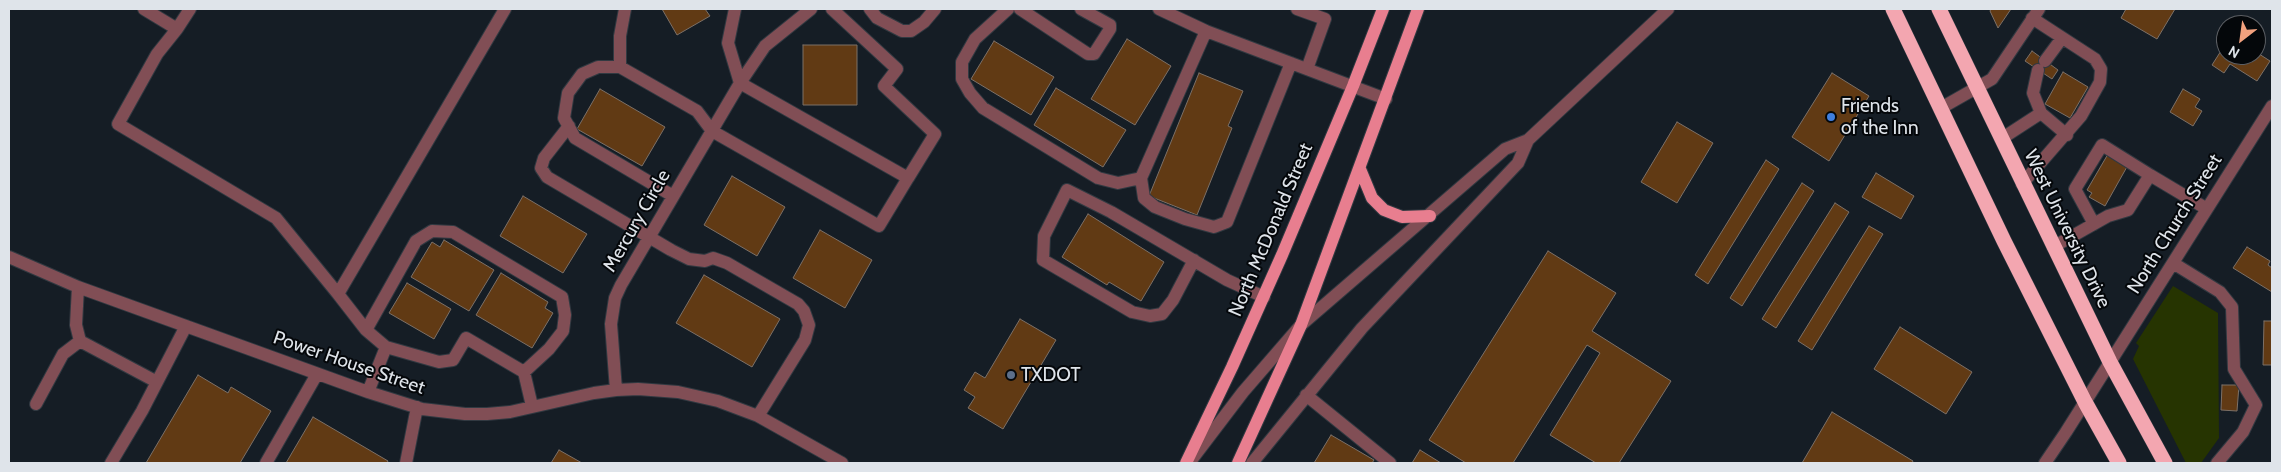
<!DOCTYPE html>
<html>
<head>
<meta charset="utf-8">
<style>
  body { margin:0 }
  #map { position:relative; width:2281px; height:472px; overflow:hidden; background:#151d25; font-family:Cabin,sans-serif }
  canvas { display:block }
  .frame { position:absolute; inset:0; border:10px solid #dfe4ea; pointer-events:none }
  .north { position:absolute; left:2216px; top:15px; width:50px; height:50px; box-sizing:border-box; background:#04070a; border:1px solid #5c5f64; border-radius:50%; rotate:210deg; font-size:14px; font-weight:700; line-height:20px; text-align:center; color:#dfe4ea }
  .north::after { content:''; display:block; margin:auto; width:18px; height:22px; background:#f2a17e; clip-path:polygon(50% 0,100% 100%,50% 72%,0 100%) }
</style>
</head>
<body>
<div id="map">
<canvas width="2281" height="472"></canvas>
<div class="frame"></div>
<div class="north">N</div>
</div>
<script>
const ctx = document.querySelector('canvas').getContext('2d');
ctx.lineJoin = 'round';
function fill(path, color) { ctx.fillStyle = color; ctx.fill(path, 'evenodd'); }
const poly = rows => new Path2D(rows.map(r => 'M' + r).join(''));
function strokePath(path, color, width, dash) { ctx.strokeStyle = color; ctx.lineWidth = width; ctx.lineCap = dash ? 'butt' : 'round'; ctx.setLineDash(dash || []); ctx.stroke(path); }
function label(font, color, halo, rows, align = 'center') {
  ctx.font = font + ' Cabin,sans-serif'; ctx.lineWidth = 4; ctx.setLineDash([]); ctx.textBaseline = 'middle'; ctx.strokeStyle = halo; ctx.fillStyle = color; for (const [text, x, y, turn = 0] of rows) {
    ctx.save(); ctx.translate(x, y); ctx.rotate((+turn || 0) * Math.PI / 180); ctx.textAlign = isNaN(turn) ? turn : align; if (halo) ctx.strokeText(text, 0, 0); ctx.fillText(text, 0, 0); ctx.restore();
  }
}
fill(poly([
  [2173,286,2218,313,2219,438,2201,463,2186,463,2133,359,2139,346,2136,343]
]), '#263401');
const building = poly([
  [662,9,705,9,710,16,677,35,662,9],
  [1991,9,2011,9,1998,28,1990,11,1991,9],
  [2126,9,2175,9,2157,39,2121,18,2126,9],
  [1127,39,1171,66,1135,125,1091,99,1127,39],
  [994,41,1054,77,1031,115,971,79,994,41],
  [2226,43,2226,55,2256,55,2256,52,2270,61,2257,81,2230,64,2224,73,2212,65,2226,43],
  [803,45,857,45,857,105,803,105,803,45],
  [2032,51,2058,70,2052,79,2025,61,2032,51],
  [2063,72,2088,87,2070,118,2045,104,2063,72],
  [1199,73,1243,91,1228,126,1232,128,1197,215,1149,196,1199,73],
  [1832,73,1869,96,1829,161,1792,137,1832,73],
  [1056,88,1126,130,1103,167,1034,125,1056,88],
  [600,89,665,127,642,166,577,129,600,89],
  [2183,89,2200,99,2195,107,2202,111,2193,126,2170,112,2183,89],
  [1677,122,1713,143,1677,203,1641,182,1677,122],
  [2108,154,2128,165,2105,206,2089,197,2092,193,2087,190,2108,154],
  [1766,160,1779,169,1708,284,1695,275,1766,160],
  [1876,173,1914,196,1901,219,1862,197,1876,173],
  [732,176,785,207,757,256,704,225,732,176],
  [1802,183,1814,191,1742,306,1730,298,1802,183],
  [523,196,587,234,563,273,500,236,523,196],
  [1835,203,1849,212,1776,328,1762,319,1835,203],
  [1088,214,1164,262,1141,301,1109,282,1107,285,1062,257,1088,214],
  [1869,226,1883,234,1812,350,1798,341,1869,226],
  [820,230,872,260,845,308,793,278,820,230],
  [444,240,494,270,469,311,411,277,432,242,440,247,444,240],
  [2247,247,2270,261,2268,265,2272,268,2272,292,2233,268,2247,247],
  [1548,251,1616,293,1592,331,1671,381,1619,463,1596,463,1550,435,1600,353,1587,345,1513,463,1466,463,1429,440,1548,251],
  [501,273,548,302,545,308,553,313,532,348,476,315,501,273],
  [704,275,780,319,752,367,676,323,704,275],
  [407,283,451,309,434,339,389,313,407,283],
  [1020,319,1056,340,1003,429,968,408,975,397,964,390,975,372,985,378,1020,319],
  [2264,321,2272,321,2272,365,2263,365,2264,321],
  [1900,327,1972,372,1946,414,1874,369,1900,327],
  [198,375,228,393,231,387,271,411,240,463,146,463,198,375],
  [2222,385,2239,385,2237,411,2221,410,2222,385],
  [1832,412,1913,461,1912,463,1802,463,1832,412],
  [313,417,388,461,387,463,286,463,313,417],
  [1331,435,1374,460,1372,463,1314,463,1331,435],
  [559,450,582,463,551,463,559,450],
  [1420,450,1441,463,1412,463,1420,450]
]);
fill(building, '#613a14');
strokePath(building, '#7c7067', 1);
const minor = poly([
  [144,9,177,29,190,9],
  [832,9,897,69,884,86,935,134,908,178],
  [870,9,877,18,902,31,911,31,924,22,935,9],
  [1008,9,975,39,962,62,962,79,970,93,983,108,1098,178,1118,183,1141,178,1206,31],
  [1020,9,1088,54,1094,54,1110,29,1110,25,1081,9],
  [1159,9,1206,31,1386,99],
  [1297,9,1325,19,1307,69],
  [177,29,157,54,118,124,276,218,338,294],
  [2045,61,2062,38],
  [620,67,620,36,625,9],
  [1941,108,1992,79,2039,9],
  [2041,113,2067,135],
  [569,126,544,158,541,168,547,177,671,250,689,259,705,261,713,258,727,263,798,304,804,311,809,325,805,340,758,416],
  [2001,139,2041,113,2033,93,2038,70],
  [1141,178,1144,198,1155,207,1185,219,1214,227,1227,222,1291,63],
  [2022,184,2081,116,2100,82,2101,69,2095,59,2032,18],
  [673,196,575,138,564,118,568,93,582,74,598,67,620,67,697,111,712,131,879,226,908,178,740,83,728,43,735,9],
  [2094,224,2075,189,2102,145,2150,175],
  [2053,247,2108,216,2128,210,2150,175,2207,209],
  [9,257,78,287,368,392,422,409,465,414,487,414,510,412,594,393,616,390,638,389,678,392,718,401,758,416,842,463],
  [1194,260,1173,300,1162,314,1150,316,1132,312,1043,260,1044,236,1067,190,1111,212,1227,280,1264,297],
  [2173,263,2220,292,2232,307,2234,369,2256,405,2243,432,2217,463],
  [78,287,76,325,80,341,157,382],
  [366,330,338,294,505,9],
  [386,347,366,330,416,241,432,231,453,232,562,297,565,315,563,331,549,349,524,372],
  [616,390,611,324,615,298,621,285,740,83,765,46,811,9],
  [368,392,386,347,439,362,453,360,466,338,524,372,532,406],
  [1306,395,1390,463],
  [36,404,63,354,80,341],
  [111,463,142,411,186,326],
  [266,463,317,374],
  [406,463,417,407],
  [1189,463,1243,392,1301,325,1505,149,1528,140,1668,9],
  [1252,463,1362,328,1518,163,1528,140],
  [2045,463,2066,432,2272,106]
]);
const major = poly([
  [1360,169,1372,198,1384,210,1402,217,1430,216],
  [1186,463,1232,367,1282,255,1353,86,1383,9],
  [1238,463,1301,325,1418,9]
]);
const highway = poly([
  [1893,9,2004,241,2085,402,2119,463],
  [1939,9,2110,362,2165,463]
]);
strokePath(minor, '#313941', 14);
strokePath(major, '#313941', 14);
strokePath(highway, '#313941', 16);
strokePath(minor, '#814e55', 12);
strokePath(major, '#e87e8f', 12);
strokePath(highway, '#f3a6b0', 15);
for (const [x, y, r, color] of [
  [1831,117,5,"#3f7fe0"],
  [1011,375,5,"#5c6f8a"]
]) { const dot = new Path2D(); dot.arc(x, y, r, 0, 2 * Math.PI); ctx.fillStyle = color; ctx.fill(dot); strokePath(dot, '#04070a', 2); }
label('19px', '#dfe4ea', '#04070a', [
  ["Friends",1841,106],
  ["of the Inn",1841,128],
  ["TXDOT",1021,375]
], 'left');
label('19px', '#dfe4ea', '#04070a', [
  ["Mercury Circle",637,221,-60],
  ["North Church Street",2175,224,-58],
  ["West University Drive",2067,229,64],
  ["North McDonald Street",1271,230,-67],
  ["Power House Street",349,363,19]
]);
</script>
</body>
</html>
